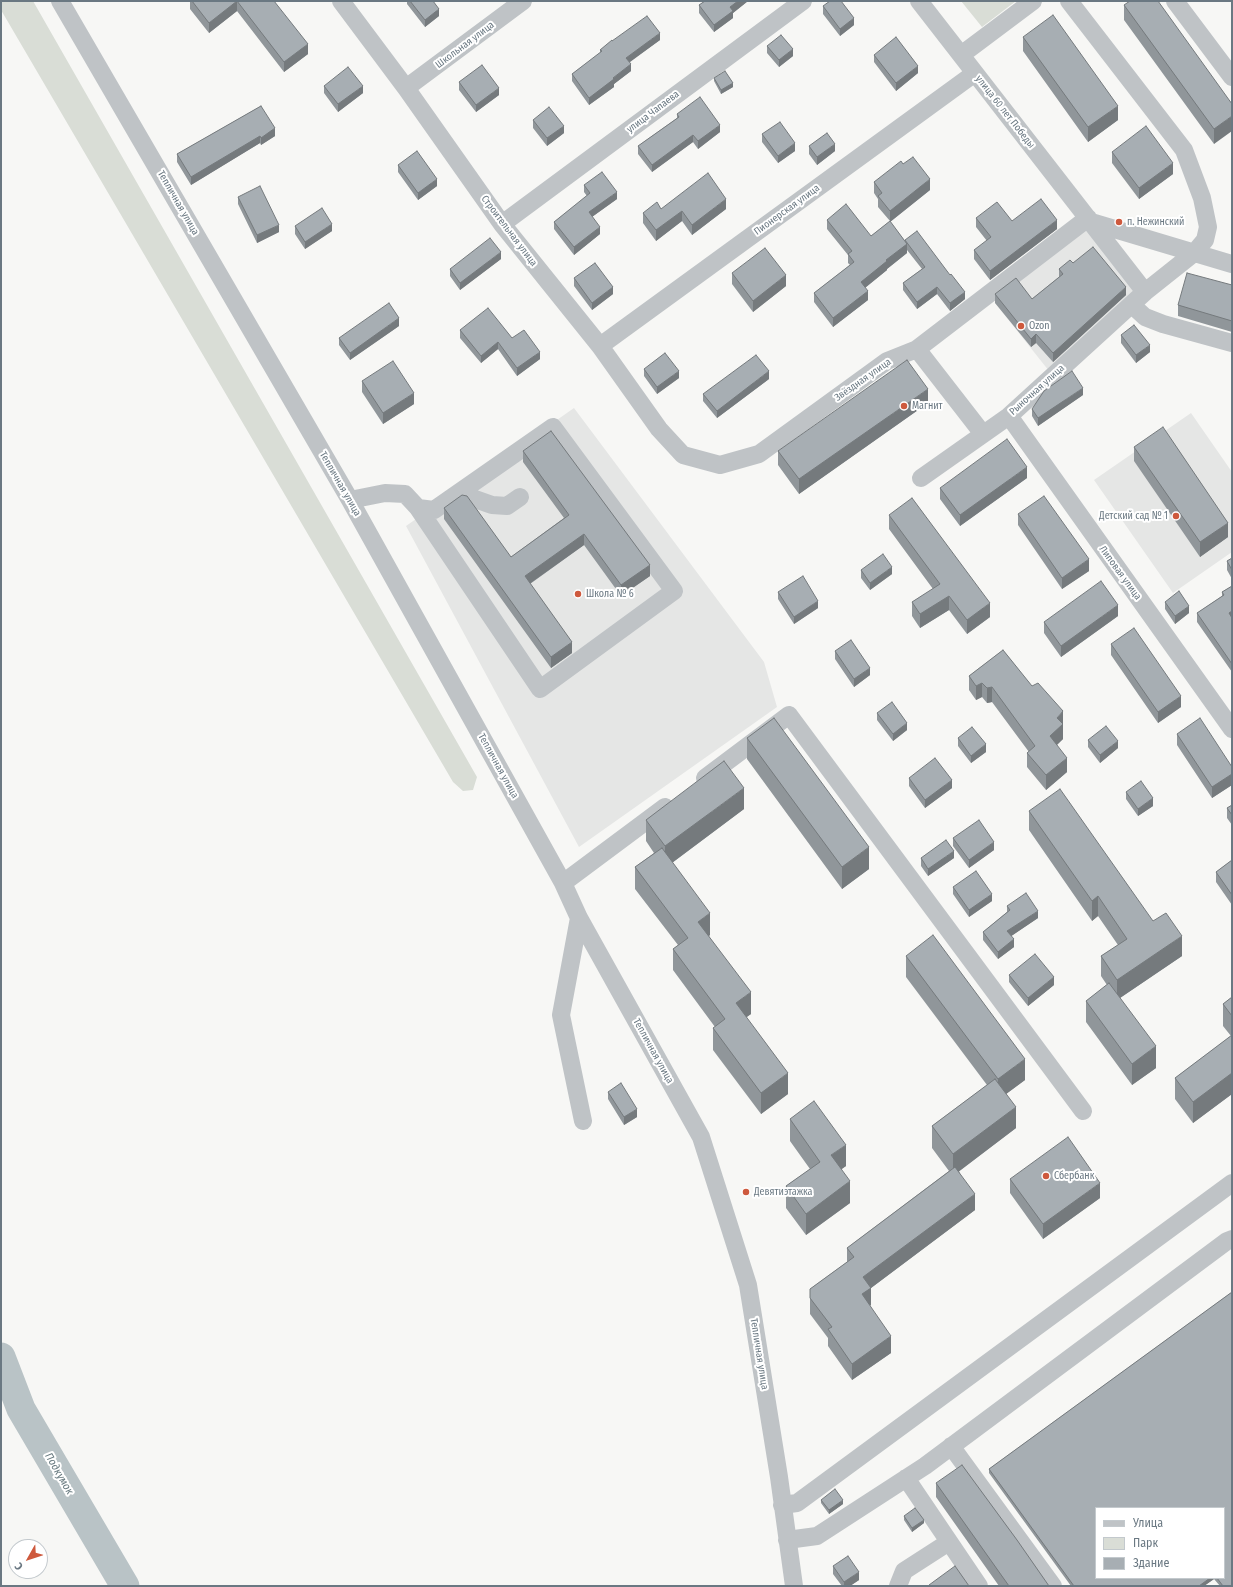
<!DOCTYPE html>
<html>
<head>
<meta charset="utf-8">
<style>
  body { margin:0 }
  #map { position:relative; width:1233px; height:1587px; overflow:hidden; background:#f7f7f5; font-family:"Fira Sans Condensed",sans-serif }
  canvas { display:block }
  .frame { position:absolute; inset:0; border:2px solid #6a7882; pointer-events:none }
  .legend { position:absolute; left:1095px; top:1507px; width:130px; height:72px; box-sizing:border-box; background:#fff; border:1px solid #c3c9cd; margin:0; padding:5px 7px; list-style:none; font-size:12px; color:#6a7882 }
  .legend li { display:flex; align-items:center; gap:8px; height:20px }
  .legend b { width:20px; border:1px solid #c3c9cd }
  .north { position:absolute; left:8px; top:1539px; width:40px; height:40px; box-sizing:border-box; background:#fff; border:1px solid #c3c9cd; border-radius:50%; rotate:231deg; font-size:11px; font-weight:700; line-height:16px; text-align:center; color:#6a7882 }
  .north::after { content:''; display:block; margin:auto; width:14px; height:18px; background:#ce593d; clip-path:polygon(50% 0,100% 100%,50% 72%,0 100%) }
</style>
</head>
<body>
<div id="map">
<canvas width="1233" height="1587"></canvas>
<div class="frame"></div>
<ul class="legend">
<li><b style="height:5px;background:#bfc3c6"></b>Улица</li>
<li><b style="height:11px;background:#d9ddd6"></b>Парк</li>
<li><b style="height:11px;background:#a7aeb3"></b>Здание</li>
</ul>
<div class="north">С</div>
</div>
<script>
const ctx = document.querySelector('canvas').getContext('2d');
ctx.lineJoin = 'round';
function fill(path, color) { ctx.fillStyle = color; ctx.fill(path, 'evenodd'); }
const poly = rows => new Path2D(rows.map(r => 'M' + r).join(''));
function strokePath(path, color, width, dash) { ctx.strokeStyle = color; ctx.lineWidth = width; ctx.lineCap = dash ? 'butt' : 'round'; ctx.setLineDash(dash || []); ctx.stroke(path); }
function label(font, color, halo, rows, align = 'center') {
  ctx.font = font + ' "Fira Sans Condensed",sans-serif'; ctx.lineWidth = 4; ctx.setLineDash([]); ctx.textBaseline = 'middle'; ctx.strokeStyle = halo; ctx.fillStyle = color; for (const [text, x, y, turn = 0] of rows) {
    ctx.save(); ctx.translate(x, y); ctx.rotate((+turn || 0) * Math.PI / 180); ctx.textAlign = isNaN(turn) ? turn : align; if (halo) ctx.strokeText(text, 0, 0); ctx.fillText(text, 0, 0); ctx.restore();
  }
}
fill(poly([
  [1091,222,1145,292,1053,376,995,303,1067,228],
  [574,408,764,662,777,707,579,847,406,526],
  [1191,413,1232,472,1232,552,1173,593,1094,480]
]), '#e5e6e5');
fill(poly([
  [1,1,33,1,477,777,473,790,463,791,453,782,1,10],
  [961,1,1016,1,982,27]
]), '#d9ddd6');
strokePath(poly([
  [1,1357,21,1409,125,1586]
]), '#b9c3c6', 29);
strokePath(poly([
  [60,1,350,500,563,883,579,918,701,1137,748,1285,779,1477,794,1586],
  [341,1,406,88,502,224,600,346,659,429,683,455,720,465,759,454,887,361,917,349,1088,218],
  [919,1,1145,292],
  [1175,1,1232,77],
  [961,55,1033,1],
  [406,88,523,1],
  [1091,222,1232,264],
  [502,224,803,1],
  [1132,305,1145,317,1163,324,1232,343],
  [600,346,975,73],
  [917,349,983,434],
  [1009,416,1232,729],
  [921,478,1009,416,1145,292,1194,253,1205,240,1208,227,1202,198,1184,150,1069,1],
  [458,493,492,505,507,506,520,497],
  [350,500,385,493,405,494,418,508,434,510,553,427,674,591,540,689,418,508],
  [705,778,789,715,1083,1111],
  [563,883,665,807],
  [579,918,561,1015,583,1121],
  [951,1446,1053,1586],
  [906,1478,979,1586],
  [782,1505,797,1503,1232,1183],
  [787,1540,817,1536,925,1466,1227,1241,1232,1239],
  [898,1586,904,1571,949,1542]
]), '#bfc3c6', 18);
fill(poly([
  [190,1,274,1,308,54,284,72,237,11,209,33,190,9],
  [407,1,433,1,439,16,425,27,407,4],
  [705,1,748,1,733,13,733,18,714,32,699,13,699,5],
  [1124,5,1232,104,1214,144,1124,20],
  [823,6,854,25,840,36,823,14],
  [1023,37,1118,120,1088,142,1023,51],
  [660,40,629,62,631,71,614,84,614,87,589,105,572,81,572,74,600,53,600,50,612,41],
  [767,46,793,56,779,67,767,53],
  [874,55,918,73,896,91,874,62],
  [714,78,733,87,721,94,714,81],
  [459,82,499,95,476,112,459,90],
  [324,86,363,93,338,112,324,93],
  [261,106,275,136,261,145,260,143,191,185,177,162,177,154],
  [677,114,720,132,698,149,693,142,652,172,638,154,638,146,677,118],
  [533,120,564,133,547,146,533,128],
  [762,134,795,151,778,163,762,142],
  [809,146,835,151,817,165,809,154],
  [1112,152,1173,174,1139,199,1112,163],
  [903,164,930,190,890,222,905,241,905,240,965,299,950,311,937,294,917,309,903,290,903,283,922,269,907,250,907,253,887,269,887,270,865,288,868,300,833,327,814,302,814,293,850,265,848,263,848,255,827,229,827,220,871,236,890,221,878,207,878,199,874,193,874,182],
  [398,165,437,186,418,200,398,172],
  [584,185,617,199,592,217,600,234,574,255,554,229,554,222,587,196,584,192],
  [238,197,279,232,257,243,238,204],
  [726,209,692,235,682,221,656,241,643,223,643,213],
  [976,218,1012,221,1057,229,990,280,974,259,974,250,987,241,976,227],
  [295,226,332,231,305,249,295,234],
  [501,259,460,290,450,276,450,269],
  [1073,263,1126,295,1053,362,1036,343,1031,347,995,303,995,294,1032,299,1059,277,1059,269],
  [732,273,786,286,753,312,732,284],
  [574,278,613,294,592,310,574,286],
  [1232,285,1232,332,1178,316,1178,305],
  [399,326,350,360,339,345,339,338],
  [460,330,512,338,540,359,517,376,498,349,481,363,460,338],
  [1121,335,1150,352,1136,363,1121,343],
  [644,369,679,378,657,394,644,376],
  [769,379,717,418,703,401,703,394],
  [362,381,414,404,383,424,362,392],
  [1083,395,1038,426,1032,416,1032,409],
  [928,403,799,494,778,465,778,451],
  [1134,447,1228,537,1200,557,1134,461],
  [523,451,650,576,621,596,584,545,530,584,572,653,551,668,444,519,444,508,511,557,564,518,523,462],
  [1027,478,960,526,940,499,940,488],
  [1018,514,1089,571,1062,589,1018,525],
  [889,515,990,617,967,634,949,610,920,628,912,616,912,602,933,589,889,529],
  [1232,558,1232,579,1227,570,1227,561],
  [861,570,892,574,870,590,861,578],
  [1232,586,1232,672,1197,622,1197,613,1222,596,1222,592],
  [778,592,818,608,794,624,778,599],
  [1165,602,1189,613,1175,624,1165,609],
  [1118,616,1061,657,1044,633,1044,622],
  [1111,644,1181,707,1158,723,1111,655],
  [1003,650,1063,726,1063,739,1057,745,1067,772,1046,790,1027,767,1027,753,1029,752,992,702,987,703,982,697,976,700,969,690,969,676],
  [835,651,870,675,854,687,835,659],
  [877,713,907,730,893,741,877,720],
  [1177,734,1232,767,1232,785,1212,798,1177,745],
  [747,738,869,869,842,889,747,759],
  [958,738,986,752,971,763,958,746],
  [1088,740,1118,748,1100,763,1088,747],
  [909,778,952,788,925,808,909,786],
  [1126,792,1153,806,1138,816,1126,799],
  [1232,805,1232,825,1227,818,1227,808],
  [744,809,672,863,710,935,709,936,751,1014,746,1017,788,1094,761,1114,713,1050,713,1028,715,1027,673,970,673,949,678,945,635,889,635,867,654,853,646,841,646,820],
  [1029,811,1153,921,1182,956,1120,998,1156,1068,1132,1085,1086,1022,1086,1001,1107,985,1101,976,1101,956,1118,945,1098,916,1092,921,1029,830],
  [953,838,994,850,969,868,953,846],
  [921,858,954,858,928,876,921,866],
  [1232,860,1232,905,1216,882,1216,872],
  [953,887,992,901,969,917,953,894],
  [1007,906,1038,918,1011,936,1014,947,998,959,983,940,983,932,1007,912],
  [906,956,1025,1080,1006,1094,1016,1128,959,1171,975,1210,871,1288,871,1305,870,1305,891,1353,852,1380,828,1346,828,1338,810,1314,810,1289,847,1262,847,1248,949,1171,932,1148,932,1126,987,1085,906,977],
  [1009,975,1054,985,1028,1006,1009,982],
  [1232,997,1232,1094,1193,1123,1175,1099,1175,1078,1231,1036,1223,1026,1223,1004],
  [608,1092,637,1117,624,1125,608,1099],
  [790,1119,846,1166,841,1169,850,1203,806,1235,786,1208,786,1186,810,1169,790,1141],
  [1010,1179,1100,1198,1043,1239,1010,1193],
  [1232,1292,1232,1586,1220,1586,1214,1579,1204,1586,1071,1586,989,1473,989,1469],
  [1224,1508,1224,1578,1096,1578],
  [936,1483,1049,1586,999,1586,936,1497],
  [821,1500,843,1504,829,1514,821,1503],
  [904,1516,924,1523,912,1532,904,1520],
  [833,1566,859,1580,850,1586,842,1586,833,1574]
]), '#90969a');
fill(poly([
  [237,1,237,11,209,33,209,23],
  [738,1,748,1,733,13,733,18,714,32,714,25,730,7],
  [439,9,439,16,425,27,425,20],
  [854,18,854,25,840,36,840,29],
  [660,33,660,40,626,65,626,58],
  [308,44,308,54,284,72,284,62],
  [793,49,793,56,779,67,779,60],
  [631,64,631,71,614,84,614,87,589,105,589,98],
  [918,66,918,73,896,91,896,83],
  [733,83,733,87,721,94,721,90],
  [363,86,363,93,338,112,338,104],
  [499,88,499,95,476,112,476,105],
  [1118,106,1118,120,1088,142,1088,127],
  [1232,116,1232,131,1214,144,1214,129],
  [720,125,720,132,698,149,698,141],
  [564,126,564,133,547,146,547,138],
  [275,128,275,136,261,145,261,138],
  [693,135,693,142,652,172,652,165],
  [260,136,260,143,191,185,191,177],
  [795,143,795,151,778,163,778,156],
  [835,144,835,151,817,165,817,157],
  [1173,163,1173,174,1139,199,1139,188],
  [437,179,437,186,418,200,418,193],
  [930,179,930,190,890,222,890,211],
  [617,192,617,199,589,219,589,212],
  [726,199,726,209,692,235,692,225],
  [682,211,682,221,656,241,656,230],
  [1057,220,1057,229,990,280,990,271],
  [332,224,332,231,305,249,305,242],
  [279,225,279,232,257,243,257,235],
  [600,227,600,234,574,255,574,247],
  [907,244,907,253,887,269,887,270,861,291,861,282,886,260],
  [501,252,501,259,460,290,460,283],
  [786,275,786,286,753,312,753,301],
  [613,287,613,294,592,310,592,303],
  [937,287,937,294,917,309,917,302],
  [1126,287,1126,295,1053,362,1053,353],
  [868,291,868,300,833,327,833,318],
  [965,292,965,299,950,311,950,303],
  [399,318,399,326,350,360,350,353],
  [1036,334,1036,343,1031,347,1031,339],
  [498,342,498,349,481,363,481,356],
  [1150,345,1150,352,1136,363,1136,355],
  [540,352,540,359,517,376,517,368],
  [679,371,679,378,657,394,657,387],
  [769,371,769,379,717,418,717,411],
  [1083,388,1083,395,1038,426,1038,418],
  [928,389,928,403,799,494,799,479],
  [414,393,414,404,383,424,383,413],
  [1027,467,1027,478,960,526,960,515],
  [1228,523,1228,537,1200,557,1200,542],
  [584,534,584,545,525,587,525,576],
  [1089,559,1089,571,1062,589,1062,578],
  [650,565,650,576,621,596,621,585],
  [892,567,892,574,870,590,870,583],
  [949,596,949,610,920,628,920,614],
  [818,601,818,608,794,624,794,617],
  [990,603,990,617,967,634,967,620],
  [1118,605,1118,616,1061,657,1061,646],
  [1189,606,1189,613,1175,624,1175,616],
  [1232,611,1232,620,1229,613],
  [572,642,572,653,551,668,551,657],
  [870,668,870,675,854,687,854,679],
  [982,683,982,697,976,700,976,686],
  [992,687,992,702,987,703,987,688],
  [1181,696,1181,707,1158,723,1158,712],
  [1063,711,1063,739,1050,751,1050,736,1057,718],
  [907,723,907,730,893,741,893,734],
  [1118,741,1118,748,1100,763,1100,755],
  [986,744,986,752,971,763,971,756],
  [1067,758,1067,772,1046,790,1046,775],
  [1232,774,1232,785,1212,798,1212,787],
  [952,780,952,788,925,808,925,800],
  [744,788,744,809,665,868,665,846],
  [1153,798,1153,806,1138,816,1138,809],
  [994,842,994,850,969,868,969,860],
  [869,847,869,869,842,889,842,867],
  [954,851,954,858,928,876,928,869],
  [992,894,992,901,969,917,969,910],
  [1098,896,1098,916,1092,921,1092,901],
  [1038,911,1038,918,1007,939,1007,931],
  [710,913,710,935,698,944,698,922],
  [1182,936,1182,956,1117,1000,1117,980],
  [1014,939,1014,947,998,959,998,952],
  [1054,977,1054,985,1028,1006,1028,998],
  [751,992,751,1014,736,1025,736,1003],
  [1156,1046,1156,1068,1132,1085,1132,1064],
  [1025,1059,1025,1080,998,1100,998,1079],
  [788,1073,788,1094,761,1114,761,1093],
  [1232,1073,1232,1094,1193,1123,1193,1102],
  [1016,1107,1016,1128,953,1176,953,1154],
  [637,1109,637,1117,624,1125,624,1117],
  [846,1145,846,1166,831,1177,831,1155],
  [850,1181,850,1203,806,1235,806,1214],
  [1100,1183,1100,1198,1043,1239,1043,1224],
  [975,1194,975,1210,871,1288,871,1305,862,1311,863,1277],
  [891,1336,891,1353,852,1380,852,1364],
  [843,1500,843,1504,829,1514,829,1510],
  [924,1520,924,1523,912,1532,912,1528],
  [859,1572,859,1580,850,1586,844,1586,844,1582],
  [1210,1578,1214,1578,1214,1579,1204,1586,1199,1586]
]), '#757a7d');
const building = poly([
  [192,1,237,1,209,23,192,1],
  [237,1,274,1,308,44,284,62,237,1],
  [410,1,433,1,439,9,425,20,410,1],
  [705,1,738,1,730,7,733,11,714,25,699,5,705,1],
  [830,1,841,1,854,18,840,29,823,6,830,1],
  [1130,1,1158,1,1232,104,1232,116,1214,129,1124,5,1130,1],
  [1053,15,1118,106,1088,127,1023,37,1053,15],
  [647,16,660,33,626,58,631,64,613,78,614,79,589,98,572,74,602,51,600,50,612,40,612,41,647,16],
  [781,35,793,49,779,60,767,46,781,35],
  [896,37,918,66,896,83,874,55,896,37],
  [482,65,499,88,476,105,459,82,482,65],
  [348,67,363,86,338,104,324,86,348,67],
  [725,71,733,83,721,90,714,78,725,71],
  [700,97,720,125,698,141,693,135,652,165,638,146,679,117,677,114,700,97],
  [261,106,275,128,261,138,260,136,191,177,177,154,261,106],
  [549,107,564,126,547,138,533,120,549,107],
  [780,122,795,143,778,156,762,134,780,122],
  [1146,126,1173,163,1139,188,1112,152,1146,126],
  [827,133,835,144,817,157,809,146,827,133],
  [417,151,437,179,418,193,398,165,417,151],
  [913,157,930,179,890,211,878,196,882,193,874,182,901,161,903,164,913,157],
  [602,172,617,192,589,212,600,227,574,247,554,222,590,193,584,185,602,172],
  [708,173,726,199,692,225,682,211,656,230,643,213,657,202,661,209,708,173],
  [260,186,279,225,257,235,238,197,260,186],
  [1041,199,1057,220,990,271,974,250,991,237,976,218,997,202,1012,221,1041,199],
  [846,204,871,236,890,221,907,244,886,260,887,261,861,282,868,291,833,318,814,293,854,262,848,254,852,251,827,220,846,204],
  [322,208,332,224,305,242,295,226,322,208],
  [917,231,950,275,951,274,965,292,950,303,937,287,917,302,903,283,925,267,905,240,917,231],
  [490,238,501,252,460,283,450,269,490,238],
  [1093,247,1126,287,1053,353,1036,334,1031,339,995,294,1016,278,1032,299,1063,274,1059,269,1070,260,1073,263,1093,247],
  [765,248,786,275,753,301,732,273,765,248],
  [595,263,613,287,592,303,574,278,595,263],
  [1187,273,1232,285,1232,321,1178,305,1187,273],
  [389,303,399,318,350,353,339,338,389,303],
  [488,308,512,338,524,330,540,352,517,368,498,342,481,356,460,330,488,308],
  [1134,325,1150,345,1136,355,1121,335,1134,325],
  [665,353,679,371,657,387,644,369,665,353],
  [756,355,769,371,717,411,703,394,756,355],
  [907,360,928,389,799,479,778,451,907,360],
  [393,361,414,393,383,413,362,381,393,361],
  [1072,371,1083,388,1038,418,1032,409,1044,391,1072,371],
  [1163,427,1228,523,1200,542,1134,447,1163,427],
  [551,431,650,565,621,585,584,534,525,576,572,642,551,657,444,508,462,495,467,496,511,557,569,515,523,451,551,431],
  [1007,439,1027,467,960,515,940,488,1007,439],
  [1044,496,1089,559,1062,578,1018,514,1044,496],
  [912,498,990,603,967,620,949,596,920,614,912,602,940,584,889,515,912,498],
  [883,554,892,567,870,583,861,570,883,554],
  [1232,558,1232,570,1227,561,1232,558],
  [803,576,818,601,794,617,778,592,803,576],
  [1101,581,1118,605,1061,646,1044,622,1101,581],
  [1232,586,1232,611,1229,613,1232,618,1232,664,1197,613,1224,595,1222,592,1232,586],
  [1179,591,1189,606,1175,616,1165,602,1179,591],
  [1134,628,1181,696,1158,712,1111,644,1134,628],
  [851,640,870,668,854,679,835,651,851,640],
  [1003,650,1032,686,1038,683,1063,711,1057,718,1063,724,1050,736,1067,758,1046,775,1027,753,1035,746,992,687,987,688,982,683,976,686,969,676,1003,650],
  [892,702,907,723,893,734,877,713,892,702],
  [774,718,869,847,842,867,747,738,774,718],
  [1200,718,1232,767,1232,774,1212,787,1177,734,1200,718],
  [1106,726,1118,741,1100,755,1088,740,1106,726],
  [972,727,986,744,971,756,958,738,972,727],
  [935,758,952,780,925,800,909,778,935,758],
  [724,761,744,788,665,846,646,820,724,761],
  [1141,781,1153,798,1138,809,1126,792,1141,781],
  [1060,789,1153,921,1166,913,1182,936,1117,980,1101,956,1127,939,1098,896,1092,901,1029,811,1060,789],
  [1232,805,1232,815,1227,808,1232,805],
  [979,820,994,842,969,860,953,838,979,820],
  [946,840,954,851,928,869,921,858,946,840],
  [662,848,710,913,698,922,751,992,736,1003,788,1073,761,1093,713,1028,725,1019,673,949,688,938,635,867,662,848],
  [1232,860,1232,895,1216,872,1232,860],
  [976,871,992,894,969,910,953,887,976,871],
  [1026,893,1038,911,1007,931,1014,939,998,952,983,932,1010,910,1007,906,1026,893],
  [933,935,1025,1059,998,1079,906,956,933,935],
  [1035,954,1054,977,1028,998,1009,975,1035,954],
  [1109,983,1156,1046,1132,1064,1086,1001,1109,983],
  [1232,997,1232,1016,1223,1004,1232,997],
  [1232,1035,1232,1073,1193,1102,1175,1078,1232,1035],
  [995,1079,1016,1107,953,1154,932,1126,995,1079],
  [621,1083,637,1109,624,1117,608,1092,621,1083],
  [814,1101,846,1145,831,1155,850,1181,806,1214,786,1186,820,1162,790,1119,814,1101],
  [1068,1137,1100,1183,1043,1224,1010,1179,1068,1137],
  [955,1167,975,1194,863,1277,871,1288,862,1294,891,1336,852,1364,828,1329,832,1327,810,1298,810,1289,854,1257,847,1248,955,1167],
  [1232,1292,1232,1586,1223,1586,1217,1578,1224,1578,1224,1508,1096,1508,1096,1578,1210,1578,1199,1586,1074,1586,989,1469,1232,1292],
  [962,1465,1017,1540,1049,1586,1009,1586,936,1483,962,1465],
  [835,1489,843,1500,829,1510,821,1500,835,1489],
  [915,1508,924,1520,912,1528,904,1516,915,1508],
  [848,1556,859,1572,844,1582,833,1566,848,1556],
  [955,1566,969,1586,930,1586,929,1585,955,1566]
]);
fill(building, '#a7aeb3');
strokePath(building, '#757a7d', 1);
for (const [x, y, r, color] of [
  [1119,222,4,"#ce593d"],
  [1021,326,4,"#ce593d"],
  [904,406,4,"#ce593d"],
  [1176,516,4,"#ce593d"],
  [578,594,4,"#ce593d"],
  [1046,1176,4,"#ce593d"],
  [746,1192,4,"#ce593d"]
]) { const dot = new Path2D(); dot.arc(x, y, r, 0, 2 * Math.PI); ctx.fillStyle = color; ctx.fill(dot); strokePath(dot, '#fff', 1.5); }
label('10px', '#6a7882', '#fff', [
  ["Школьная улица",465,45,-37],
  ["улица Чапаева",653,112,-37],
  ["улица 60 лет Победы",1005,112,52],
  ["Тепличная улица",178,203,60],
  ["Пионерская улица",787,210,-36],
  ["Строительная улица",509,231,53],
  ["Звёздная улица",863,380,-35],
  ["Рыночная улица",1037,390,-42],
  ["Тепличная улица",340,484,60],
  ["Липовая улица",1120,573,54],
  ["Тепличная улица",498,766,61],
  ["Тепличная улица",653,1051,61],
  ["Тепличная улица",759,1354,81]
]);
label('10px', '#6a7882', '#fff', [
  ["п. Нежинский",1127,222],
  ["Ozon",1029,326],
  ["Магнит",912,406],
  ["Детский сад № 1",1168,516,"right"],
  ["Школа № 6",586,594],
  ["Сбербанк",1054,1176],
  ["Девятиэтажка",754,1192]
], 'left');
label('italic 11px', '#66787e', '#fff', [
  ["Подкумок",59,1474,60]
]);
</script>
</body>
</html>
